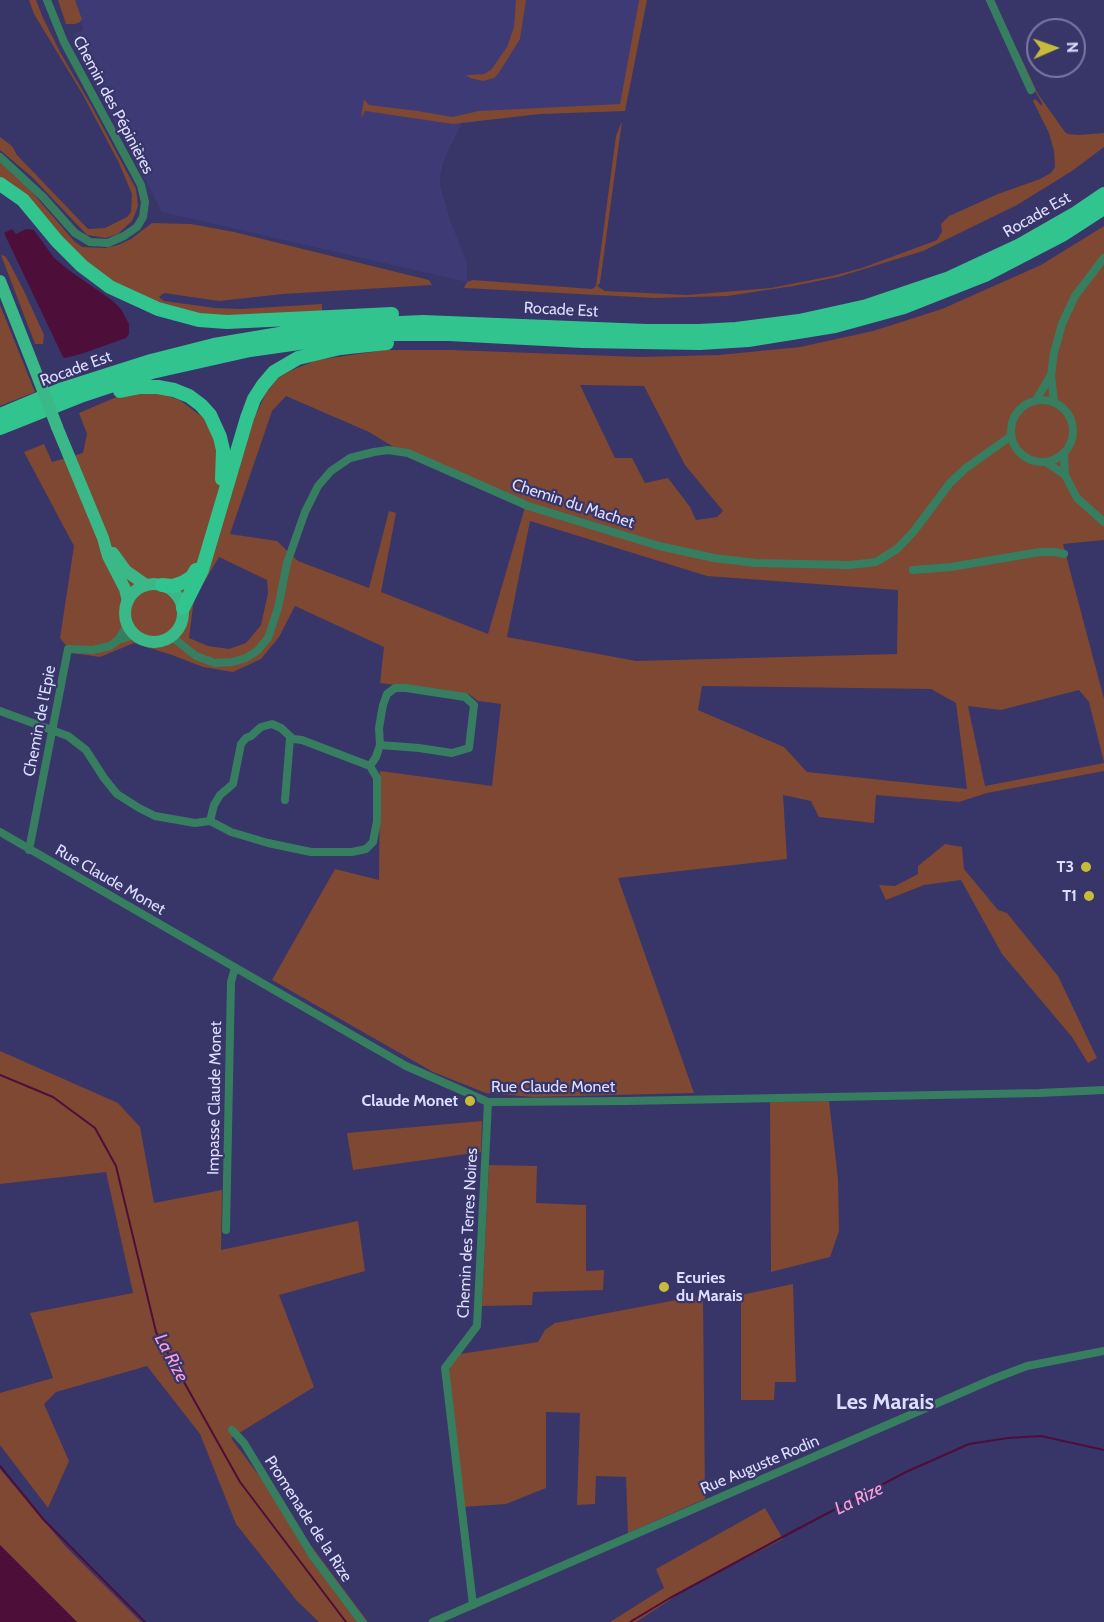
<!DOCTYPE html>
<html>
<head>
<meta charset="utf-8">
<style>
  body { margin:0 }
  #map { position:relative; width:1104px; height:1622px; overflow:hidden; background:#383569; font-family:Cabin,sans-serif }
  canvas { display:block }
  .north { position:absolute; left:1026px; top:18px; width:60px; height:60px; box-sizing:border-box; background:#383569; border:2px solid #7a79a5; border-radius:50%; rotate:88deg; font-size:16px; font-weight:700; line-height:24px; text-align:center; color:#dddeff }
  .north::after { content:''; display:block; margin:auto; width:21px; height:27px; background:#c8bb3b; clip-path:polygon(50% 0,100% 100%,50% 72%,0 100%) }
</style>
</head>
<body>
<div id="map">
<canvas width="1104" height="1622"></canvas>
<div class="north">N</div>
</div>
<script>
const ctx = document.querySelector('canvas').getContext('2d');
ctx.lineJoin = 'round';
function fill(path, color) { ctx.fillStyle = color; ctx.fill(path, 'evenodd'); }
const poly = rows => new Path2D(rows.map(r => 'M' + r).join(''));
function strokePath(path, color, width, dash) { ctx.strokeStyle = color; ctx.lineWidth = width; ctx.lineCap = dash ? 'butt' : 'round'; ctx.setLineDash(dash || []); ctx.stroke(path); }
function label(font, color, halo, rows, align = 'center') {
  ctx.font = font + ' Cabin,sans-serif'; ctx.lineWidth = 4.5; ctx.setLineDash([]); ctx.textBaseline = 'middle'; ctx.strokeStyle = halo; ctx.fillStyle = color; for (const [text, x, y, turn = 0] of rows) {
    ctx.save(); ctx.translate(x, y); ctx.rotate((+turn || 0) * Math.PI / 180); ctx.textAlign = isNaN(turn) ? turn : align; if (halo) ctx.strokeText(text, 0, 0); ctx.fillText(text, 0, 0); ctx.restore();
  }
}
fill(poly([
  [75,0,639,0,619,111,540,114,462,123,445,157,440,176,440,185,450,220,467,263,467,282,162,212,74,44,74,34,84,30,80,20,82,18]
]), '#3d3a76');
fill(poly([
  [29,0,36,0,43,18,60,52,91,105,136,189,138,206,135,214,132,221,118,234,106,238,87,235,32,177,0,150,0,137,12,146,17,155,88,229,105,228,127,217,131,212,132,194,119,163,83,95,34,14],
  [58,0,75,0,82,19,80,22,75,24,66,24],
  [516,0,526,0,520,39,498,74,494,78,483,81,470,78,466,75,484,74,491,70,507,47,514,27],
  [639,0,647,0,625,111,540,114,453,124,365,111,361,118,364,99,369,105,418,111,452,117,479,111,620,104],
  [1015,45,1038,94,1065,132,1068,134,1078,135,1104,133,1104,147,1072,171,1017,205,923,251,838,277,793,286,727,296,655,298,464,288,467,282,473,280,592,289,596,286,616,136,622,121,600,283,597,286,605,291,687,295,771,288,832,276,862,268,937,240,942,232,941,224,949,216,998,194,1040,179,1051,173,1055,167,1054,151,1049,133,1033,101,1035,99,1042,106,1042,103,1032,86],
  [0,162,32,192,74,241,82,247,105,248,118,245,131,239,152,223,191,224,234,232,429,280,432,285,283,294,219,301,164,293,159,297,164,301,215,308,241,309,322,304,322,311,218,316,196,313,164,306,122,287,93,268,0,180],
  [1104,226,1104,540,1063,544,1104,699,1104,762,1089,702,1079,690,1001,710,968,706,985,786,1104,763,1104,771,987,793,959,802,876,795,874,823,819,817,811,801,783,795,787,859,618,878,694,1093,533,1097,486,1093,433,1072,272,980,335,869,379,880,380,771,492,786,501,704,478,701,469,694,380,683,384,647,295,606,279,637,261,659,233,672,203,667,172,655,134,643,100,657,72,653,60,638,74,546,24,452,44,444,52,462,83,453,87,434,79,413,119,396,157,391,181,401,205,419,217,446,237,472,255,416,266,393,278,378,292,370,317,360,385,350,452,350,640,357,719,355,800,347,873,331,942,309,1041,265],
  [580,385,644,386,685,465,723,511,717,517,696,520,690,507,668,478,645,483,632,458,615,458],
  [286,396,369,432,415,460,525,507,488,634,381,592,396,513,389,511,369,588,298,561,277,541,230,534,272,411],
  [530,521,707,576,898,590,897,654,636,661,507,637],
  [219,557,267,580,268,593,261,625,246,643,229,649,208,646,189,638,194,599],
  [702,686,931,689,956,703,967,789,807,772,784,747,698,710],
  [1,255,5,256,9,262,24,291,44,335,43,344,35,344],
  [0,305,35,392,0,406],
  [945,844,962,847,964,869,998,910,1007,913,1058,976,1097,1058,1088,1063,1072,1037,1002,954,961,880,924,885,886,900,879,885,895,886,918,874,918,866],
  [0,1051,118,1103,140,1127,154,1203,222,1190,221,1250,358,1221,365,1271,279,1295,314,1387,231,1438,368,1622,319,1622,297,1601,236,1524,200,1434,147,1366,56,1392,44,1404,69,1461,48,1508,0,1445,0,1393,53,1378,30,1313,133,1293,106,1172,0,1184],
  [829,1101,838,1179,839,1231,830,1257,771,1272,770,1102],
  [482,1121,481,1152,353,1170,347,1133],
  [489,1165,537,1166,536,1203,586,1205,586,1271,604,1270,603,1290,533,1292,532,1305,482,1306],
  [793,1284,796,1382,775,1382,774,1400,741,1400,741,1295],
  [703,1295,705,1499,628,1533,626,1477,596,1476,595,1504,577,1505,580,1413,546,1412,546,1488,506,1504,463,1507,447,1376,452,1363,460,1354,538,1342,545,1330,555,1323],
  [0,1469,66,1547,141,1622,77,1622,0,1545],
  [765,1508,783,1539,688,1588,636,1622,610,1622,664,1588,656,1569]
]), '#7e4832');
fill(poly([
  [12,229,16,234,26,229,34,230,54,258,70,271,113,301,121,309,129,324,129,334,126,338,81,354,65,358,63,357,4,233],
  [0,1545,77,1622,0,1622]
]), '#4e0e3a');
strokePath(poly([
  [0,1075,53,1097,95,1128,116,1166,156,1332,240,1482,346,1622],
  [0,1466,43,1519,145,1622],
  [630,1622,670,1598,790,1533,906,1472,969,1444,1008,1438,1041,1436,1104,1450]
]), '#4e0e3a', 2);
strokePath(poly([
  [990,0,1031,90],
  [0,157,43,197,75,233,90,242,108,243,124,236,137,227,143,217,145,202,141,185,64,42,47,0],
  '1011 431a31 31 0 1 1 62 0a31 31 0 1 1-62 0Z',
  [1036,400,1051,375],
  [1054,402,1051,375,1054,353,1062,324,1075,296,1104,258],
  [1064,453,1065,475,1077,498,1104,522],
  [1046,462,1065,475],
  [913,570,951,567,1040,552,1055,552,1064,554],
  [171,636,196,656,215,663,232,662,246,658,257,651,268,638,278,608,287,563,305,512,318,486,331,471,350,458,374,452,388,450,408,453,528,506,659,546,714,558,755,563,850,565,876,562,897,549,914,531,950,483,966,468,1011,436],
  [118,640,128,624],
  [0,711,68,736,86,750,104,778,117,794,139,808,155,816,195,823,210,821,214,805,220,795,233,784,241,744,246,738,251,736,261,727,272,724,281,728,293,739,302,740,370,766,377,778,377,821,373,842,366,849,352,852,311,852,268,843,231,832,210,821],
  [370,766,376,757,380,745,379,728,383,705,387,694,395,688,406,688,465,697,474,705,469,748,452,753,419,748,380,745],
  [285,800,290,738],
  [0,832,406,1066,488,1102,625,1101,1039,1093,1104,1090],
  [29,850,68,649,93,650,110,646,118,640,131,636,138,637],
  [226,1230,231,982,235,968],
  [232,1430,244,1443,312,1555,362,1622],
  [473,1605,445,1368,477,1326,488,1102],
  [433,1622,993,1379,1027,1366,1104,1351]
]), '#377e60', 8);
strokePath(poly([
  [0,281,39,380],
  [57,427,103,538,108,556,125,589,128,601],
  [113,553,126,571,146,585],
  '125 613a29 29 0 1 1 58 0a29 29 0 1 1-58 0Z'
]), '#3ab887', 12);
strokePath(poly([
  [0,184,23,200,57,241,82,266,110,287,158,309,199,320,227,322,392,314],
  [120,391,140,387,158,387,174,390,189,396,201,405,210,415,220,437,223,450,222,479],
  [0,415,60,390,151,361,214,345,309,329,354,325,423,322,646,331,699,331,736,329,799,321,867,306,947,279,1020,245,1076,213,1104,194],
  [0,428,83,395,152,372,250,350,306,342,396,334,449,334,583,341,700,343,748,340,835,326,904,307,985,275,1062,235,1104,208],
  [162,585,173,586,184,582,192,577,196,570],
  [183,608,202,570,247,418,254,399,263,385,274,372,298,358,340,348,387,343]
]), '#32c48e', 14);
strokePath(poly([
  [39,380,57,427]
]), '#3ab887', 12);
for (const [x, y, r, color] of [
  [1086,867,6,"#c8bb3b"],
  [1089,896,6,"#c8bb3b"],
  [470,1101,6,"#c8bb3b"],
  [664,1287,6,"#c8bb3b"]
]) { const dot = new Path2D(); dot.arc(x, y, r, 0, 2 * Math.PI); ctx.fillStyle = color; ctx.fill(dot); strokePath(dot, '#383569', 2); }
label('16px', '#dddeff', '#383569', [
  ["Chemin des Pépinières",113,105,62],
  ["Rocade Est",1037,215,-30],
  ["Rocade Est",561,310,3],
  ["Rocade Est",76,369,-20],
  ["Chemin du Machet",573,504,18],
  ["Chemin de l'Epie",40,721,-79],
  ["Rue Claude Monet",110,880,30],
  ["Rue Claude Monet",553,1087],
  ["Impasse Claude Monet",215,1098,-89],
  ["Chemin des Terres Noires",468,1233,-87],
  ["Rue Auguste Rodin",760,1465,-23],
  ["Promenade de la Rize",308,1519,57]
]);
label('bold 16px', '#dddeff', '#383569', [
  ["T3",1074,867],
  ["T1",1077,896],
  ["Claude Monet",458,1101],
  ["Ecuries",676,1278,"left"],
  ["du Marais",676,1296,"left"]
], 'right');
label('italic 18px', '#fd9fd8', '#383569', [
  ["La Rize",171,1358,62],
  ["La Rize",859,1499,-26]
]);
label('bold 22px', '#dddeff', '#383569', [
  ["Les Marais",885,1403]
]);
</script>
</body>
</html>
